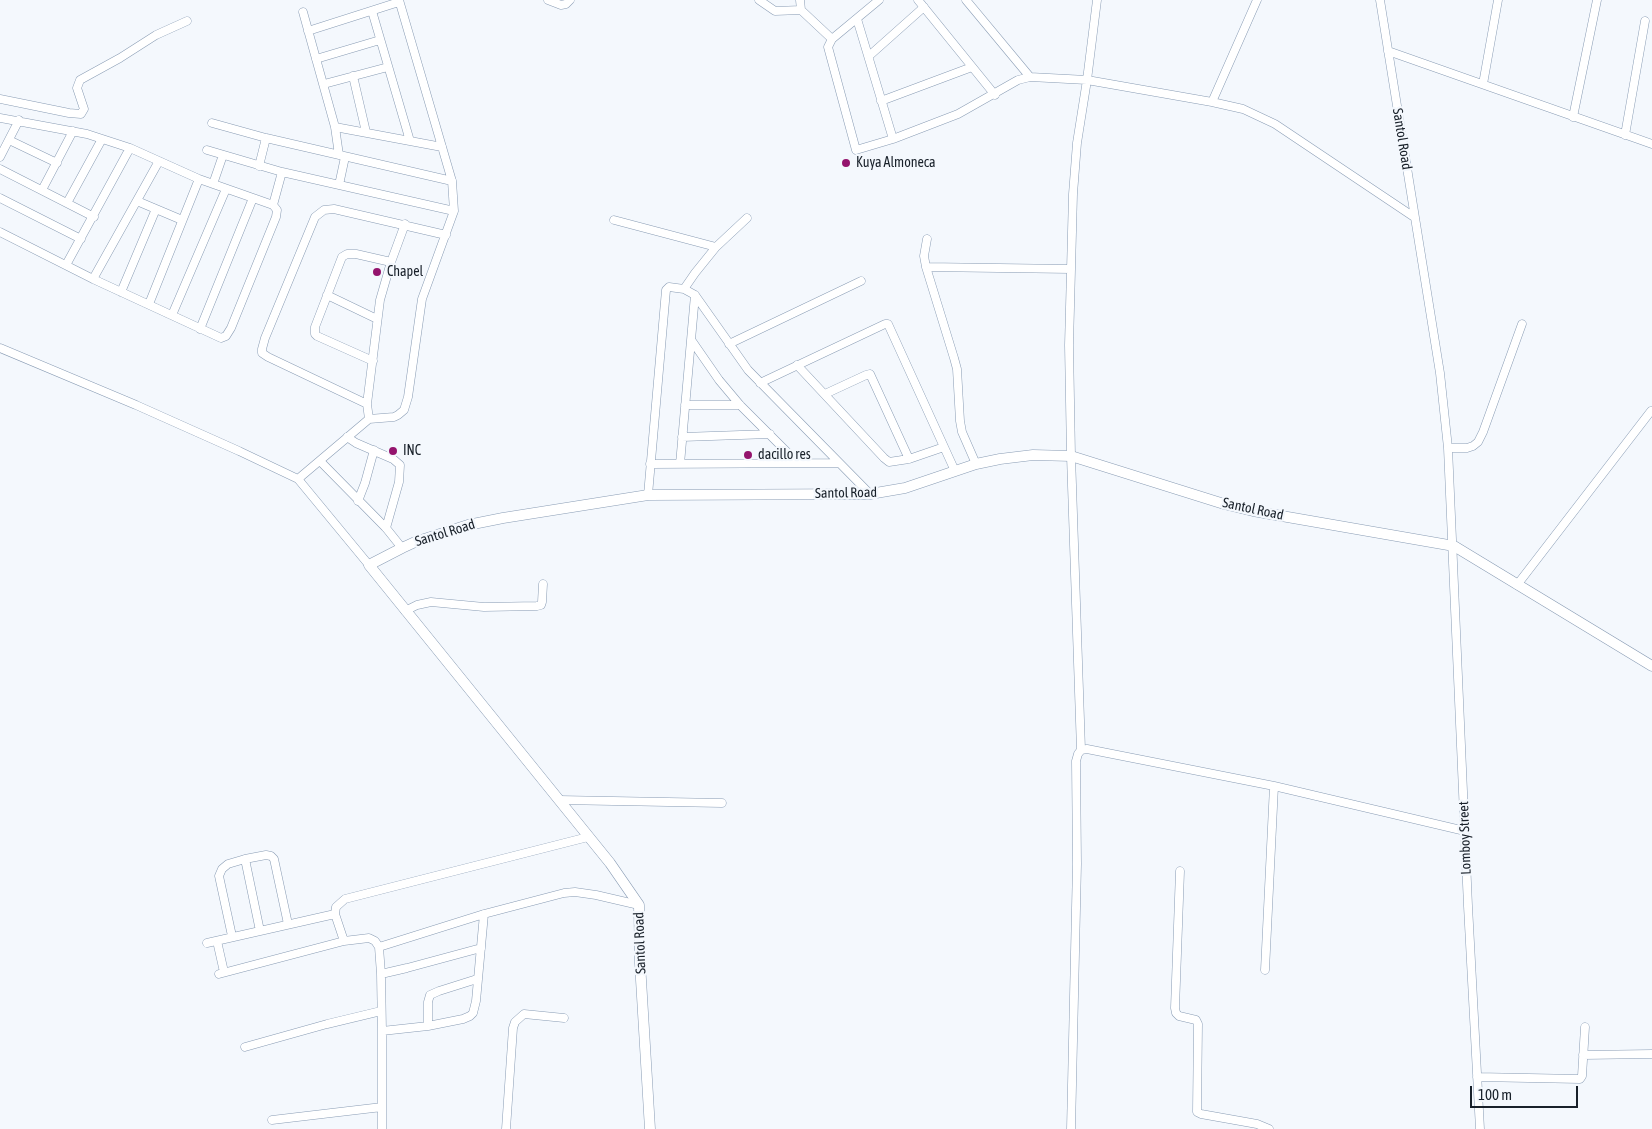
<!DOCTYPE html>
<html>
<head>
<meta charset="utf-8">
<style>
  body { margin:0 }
  #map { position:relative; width:1652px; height:1129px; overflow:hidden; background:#f4f8fd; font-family:"Asap Condensed",sans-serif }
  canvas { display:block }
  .scale { position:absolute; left:1470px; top:1086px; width:108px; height:22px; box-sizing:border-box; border:2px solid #19212a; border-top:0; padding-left:6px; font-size:15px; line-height:18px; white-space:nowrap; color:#19212a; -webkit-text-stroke:4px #f4f8fd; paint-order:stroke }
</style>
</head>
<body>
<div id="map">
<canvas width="1652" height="1129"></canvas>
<div class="scale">100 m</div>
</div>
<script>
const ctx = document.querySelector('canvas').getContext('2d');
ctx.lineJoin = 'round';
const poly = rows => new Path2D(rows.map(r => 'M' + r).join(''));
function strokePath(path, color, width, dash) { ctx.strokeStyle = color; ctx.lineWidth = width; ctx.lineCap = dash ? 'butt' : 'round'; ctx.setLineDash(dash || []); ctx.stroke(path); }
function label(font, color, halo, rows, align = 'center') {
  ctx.font = font + ' "Asap Condensed",sans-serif'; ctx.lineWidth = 4.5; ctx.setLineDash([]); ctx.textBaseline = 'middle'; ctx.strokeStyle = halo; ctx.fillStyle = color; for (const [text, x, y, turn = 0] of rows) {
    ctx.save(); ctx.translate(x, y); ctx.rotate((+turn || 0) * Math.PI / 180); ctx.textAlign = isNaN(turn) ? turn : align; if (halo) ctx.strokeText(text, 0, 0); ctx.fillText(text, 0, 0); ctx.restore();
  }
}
const minor = poly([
  [548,0,561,5,566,4,570,0],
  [759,0,775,11,801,10,832,39],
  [800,0,801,10],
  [879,0,832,39,828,47,856,150,893,139,958,114,1018,80,1030,77],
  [918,0,995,95],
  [966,0,1030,77,1087,80,1212,102,1243,109,1275,124,1414,217],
  [1380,0,1440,373,1448,448,1468,906,1480,1129],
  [372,11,410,141],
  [303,12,335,127,339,155],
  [857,19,893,139],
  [308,31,399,2],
  [1388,51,1652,144],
  [869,56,924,7],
  [316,59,380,40],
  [353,76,366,132],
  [324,84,388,67],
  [1483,84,1498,0],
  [0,99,69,113,81,114,84,109,77,88,80,80,120,58,156,35,187,21],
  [881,101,972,67],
  [1212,102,1257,0],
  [1573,117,1597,0],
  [0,118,87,134,130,148,199,179,273,205,277,210,276,217,231,328,226,336,221,338,93,279,0,232],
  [212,123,266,138,452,181],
  [335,127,442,147],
  [1625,135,1645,21],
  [9,140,57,163],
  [207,150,282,172,454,211],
  [0,157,19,120],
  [259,166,266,138],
  [0,169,94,217],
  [213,184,223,155],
  [339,185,345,157],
  [42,190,73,131],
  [0,198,81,239],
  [137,201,182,220],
  [67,203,102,139],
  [273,205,282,172],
  [614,220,716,247],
  [927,239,924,256,926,267,954,358,957,369,960,421,962,432,976,464],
  [66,265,130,148],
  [926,267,1071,269],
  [93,279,159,161],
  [684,289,695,273,716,247,747,218],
  [121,292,156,209],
  [327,295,377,319],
  [149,304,199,179],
  [172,315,226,189],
  [200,329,253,198],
  [692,341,719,380,740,405,797,462],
  [729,344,861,281],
  [0,348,136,405,239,451,298,479,369,565],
  [373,361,317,336,315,334,315,327,342,257,347,254,356,254,391,262],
  [797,365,884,458,889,462,909,459,944,447],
  [760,383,885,324,888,324,955,471],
  [825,394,866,375,870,374,909,459],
  [367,404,268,357,262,353,262,349,265,338,315,217,324,210,334,209,446,235],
  [685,405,740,405],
  [369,419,367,404,380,300,391,262,405,224],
  [347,437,356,443,393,459,400,465,399,482,386,528],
  [682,437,770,434],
  [1448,448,1467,448,1473,446,1478,442,1483,432,1522,324],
  [320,461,386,528,402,548],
  [650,464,838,463],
  [680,464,695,295],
  [298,479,369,419,394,417,398,415,404,410,408,397,422,299,454,211,452,181,399,0],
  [648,495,666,290,669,287,684,289,695,295,748,370,870,494],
  [358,501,365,483,374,450],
  [1517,585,1651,411],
  [405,611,417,605,431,602,484,607,537,606,541,605,542,602,543,584],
  [1081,750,1071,456,1069,345,1073,194,1077,143,1087,80,1097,0],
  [559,800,722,803],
  [588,837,345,899,336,907,335,914,344,941,369,938,375,941,379,947,484,914,564,893,575,892,596,895,639,905],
  [245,859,260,931],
  [1180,871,1175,1008,1176,1013,1179,1016,1196,1020,1198,1024,1197,1112,1201,1114,1257,1124,1269,1129],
  [232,936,219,876,222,869,228,864,245,859,266,855,271,856,274,859,288,924],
  [217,941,224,972],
  [207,943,335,914],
  [379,947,381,974],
  [1265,970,1274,786],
  [219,974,344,941],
  [428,1026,428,1002,430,995,439,991,477,979],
  [382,1031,381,974,407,968,481,948],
  [245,1047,327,1024,381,1011],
  [1583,1055,1652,1054],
  [1477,1077,1580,1079,1582,1076,1585,1027],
  [272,1120,382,1107],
  [382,1129,382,1031,428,1026,463,1019,470,1016,473,1013,476,1001,484,914],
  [506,1129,513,1028,515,1022,524,1014,564,1018],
  [1071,1129,1077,864,1076,761,1078,754,1081,750,1087,749,1274,786,1465,831]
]);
const tertiary = poly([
  [650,1129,640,963,639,905,610,863,369,565,402,548,415,542,468,525,503,518,648,495,870,494,905,488,976,464,1000,459,1033,455,1071,456,1224,504,1253,511,1454,546,1652,666]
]);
strokePath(minor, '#899cb4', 9);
strokePath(tertiary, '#899cb4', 11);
strokePath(minor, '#fff', 8);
strokePath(tertiary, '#fff', 10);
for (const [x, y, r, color] of [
  [846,163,5,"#94146d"],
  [377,272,5,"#94146d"],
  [393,451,5,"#94146d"],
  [748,455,5,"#94146d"]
]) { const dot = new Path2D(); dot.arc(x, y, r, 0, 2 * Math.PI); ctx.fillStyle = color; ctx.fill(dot); strokePath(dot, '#f4f8fd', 2); }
label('14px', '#19212a', '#f4f8fd', [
  ["Santol Road",1402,139,81],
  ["Santol Road",846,493,-1],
  ["Santol Road",1253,509,12],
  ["Santol Road",445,533,-17],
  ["Lomboy Street",1465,838,-92],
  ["Santol Road",640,943,-92]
]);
label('14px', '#19212a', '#f4f8fd', [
  ["Kuya Almoneca",856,163],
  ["Chapel",387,272],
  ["INC",403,451],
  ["dacillo res",758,455]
], 'left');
</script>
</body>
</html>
